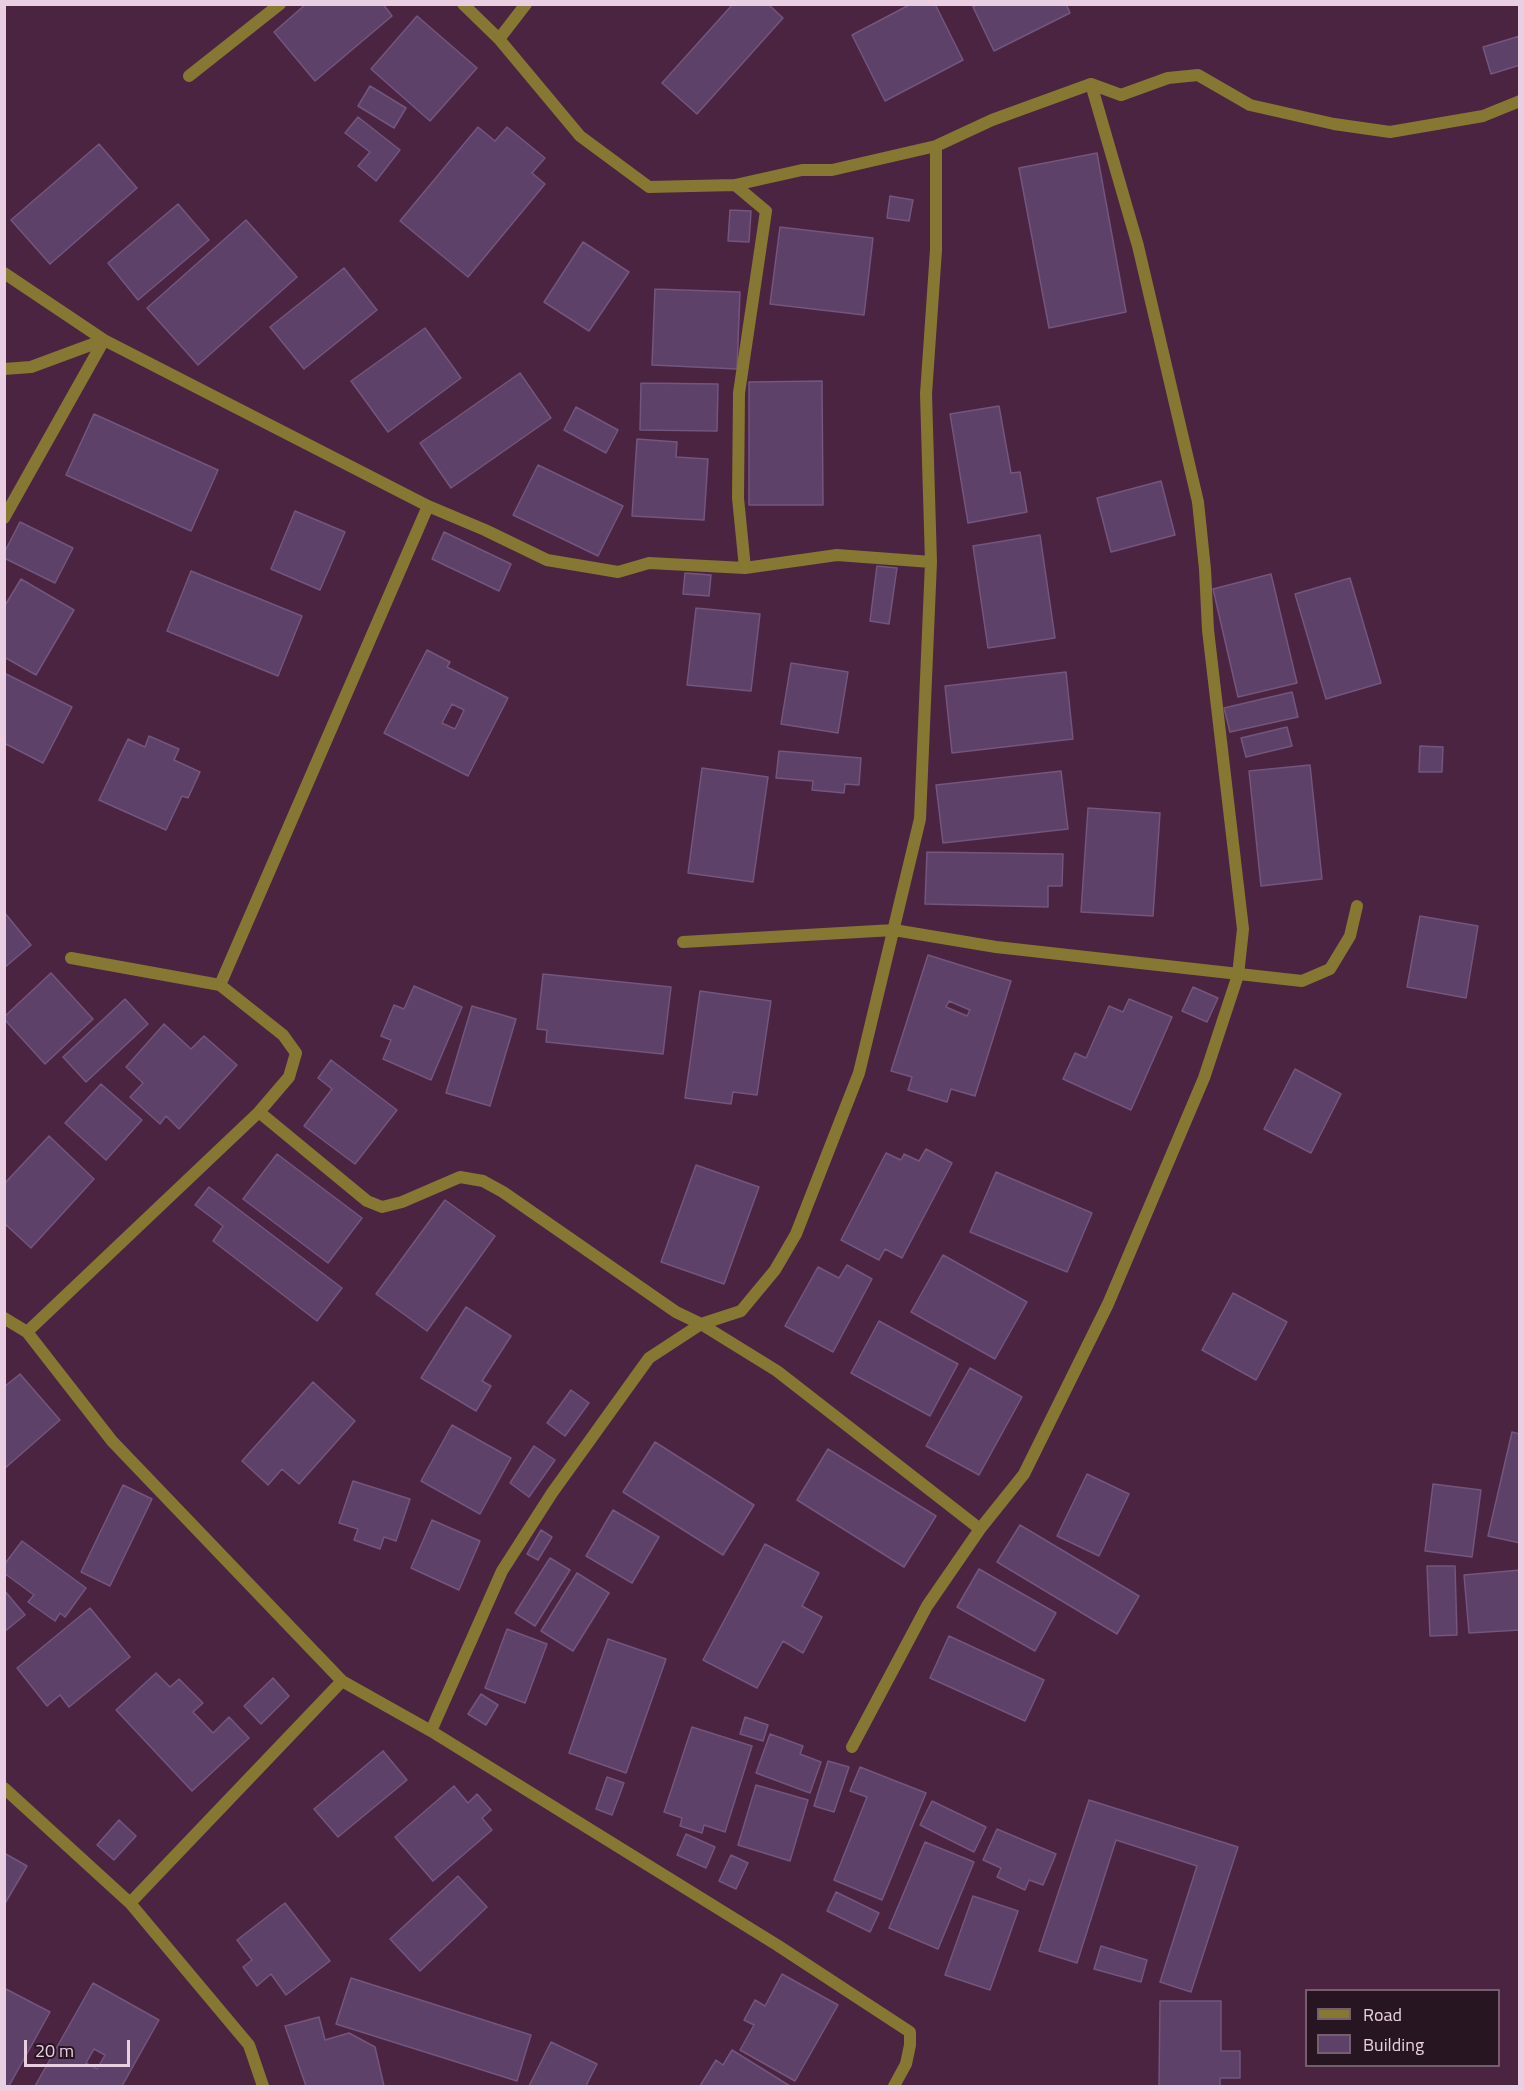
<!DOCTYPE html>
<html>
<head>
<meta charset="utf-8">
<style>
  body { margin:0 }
  #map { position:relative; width:1524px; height:2091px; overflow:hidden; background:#4b2442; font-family:"Titillium Web",sans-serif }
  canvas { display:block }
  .frame { position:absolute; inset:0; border:6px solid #e9cfe1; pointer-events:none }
  .legend { position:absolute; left:1305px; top:1989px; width:195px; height:78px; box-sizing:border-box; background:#271522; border:2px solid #755f6e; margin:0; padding:8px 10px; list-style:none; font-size:18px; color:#e9cfe1 }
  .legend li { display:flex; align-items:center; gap:12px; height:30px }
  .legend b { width:30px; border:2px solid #755f6e }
  .scale { position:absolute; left:24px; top:2040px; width:106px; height:27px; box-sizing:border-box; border:3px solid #e9cfe1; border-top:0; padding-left:8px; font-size:18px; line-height:21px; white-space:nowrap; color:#e9cfe1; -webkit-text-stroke:4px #271522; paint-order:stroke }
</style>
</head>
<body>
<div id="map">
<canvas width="1524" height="2091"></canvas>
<div class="frame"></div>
<ul class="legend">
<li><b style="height:8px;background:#867733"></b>Road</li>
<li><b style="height:16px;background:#5e4169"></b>Building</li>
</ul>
<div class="scale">20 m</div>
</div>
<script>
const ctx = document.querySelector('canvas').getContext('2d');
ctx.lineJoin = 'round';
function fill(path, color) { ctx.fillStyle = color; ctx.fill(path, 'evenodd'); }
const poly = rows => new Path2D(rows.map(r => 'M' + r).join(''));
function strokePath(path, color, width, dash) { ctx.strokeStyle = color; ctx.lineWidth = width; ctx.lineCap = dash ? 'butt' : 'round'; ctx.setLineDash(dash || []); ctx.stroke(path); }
const building = poly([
  [306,4,383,4,392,16,315,81,274,32,306,4],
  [733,4,768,4,783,18,697,114,662,83,733,4],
  [911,4,935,4,963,60,885,101,852,35,911,4],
  [978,4,1066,4,1070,13,994,51,973,7,978,4],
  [417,16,477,68,430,121,371,69,417,16],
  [1520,36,1520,65,1491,74,1483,47,1520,36],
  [370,86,406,108,394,128,358,106,370,86],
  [358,117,400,150,376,181,358,166,370,152,345,133,358,117],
  [478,127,495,141,507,127,545,158,532,173,545,184,468,277,400,221,478,127],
  [99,144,137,188,50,264,11,220,99,144],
  [1097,153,1126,312,1049,328,1019,168,1097,153],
  [890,196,913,200,909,221,887,218,890,196],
  [178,204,209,240,138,300,108,263,178,204],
  [730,210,751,211,749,242,728,241,730,210],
  [246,220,297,277,198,365,147,308,246,220],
  [780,227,873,238,864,315,770,304,780,227],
  [583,242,629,272,589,331,544,302,583,242],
  [344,268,377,310,304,369,270,327,344,268],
  [655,289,740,292,737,369,652,365,655,289],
  [425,328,461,378,388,432,351,381,425,328],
  [520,373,551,418,451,488,420,443,520,373],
  [822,381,823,505,749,505,749,382,822,381],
  [641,383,718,384,717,431,640,430,641,383],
  [999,406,1011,473,1020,472,1027,512,968,523,950,414,999,406],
  [576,407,618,430,606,453,564,430,576,407],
  [94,414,218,470,191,531,66,475,94,414],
  [637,439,677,442,676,457,708,459,704,520,632,516,637,439],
  [538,465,623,506,598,556,513,515,538,465],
  [1161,481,1175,535,1111,552,1097,498,1161,481],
  [295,511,345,532,320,590,271,569,295,511],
  [20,522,73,548,55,583,4,558,4,553,20,522],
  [444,532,511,564,499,591,432,559,444,532],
  [1040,535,1055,638,988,648,973,546,1040,535],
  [877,566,897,568,889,624,870,621,877,566],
  [191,571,302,616,278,676,167,631,191,571],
  [685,573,711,575,709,596,683,594,685,573],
  [1271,574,1297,683,1238,697,1213,589,1271,574],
  [1350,578,1381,683,1326,699,1295,594,1350,578],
  [21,579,74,610,36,675,4,657,4,607,21,579],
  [696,608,760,614,751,691,687,685,696,608],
  [427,650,450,662,447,667,508,698,468,776,384,733,427,650],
  [452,704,464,710,455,729,442,723,452,704],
  [791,663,848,672,838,733,781,724,791,663],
  [1066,672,1073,739,952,753,945,686,1066,672],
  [4,673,72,707,43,763,4,743,4,673],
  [1292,692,1298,717,1230,732,1224,708,1292,692],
  [1287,727,1292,746,1246,757,1241,738,1287,727],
  [149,736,179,749,174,760,200,772,188,798,182,796,166,830,99,800,128,739,145,747,149,736],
  [1420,746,1443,747,1442,772,1419,772,1420,746],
  [779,751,861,758,859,785,845,784,844,793,812,790,813,781,776,778,779,751],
  [1310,765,1322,879,1261,886,1249,771,1310,765],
  [702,768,768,777,753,882,688,873,702,768],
  [1061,771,1068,829,943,843,936,785,1061,771],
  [1088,808,1160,813,1153,916,1081,912,1088,808],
  [927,852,1063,854,1062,886,1048,886,1048,907,925,904,927,852],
  [4,912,31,945,4,968,4,912],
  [1420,916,1478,926,1466,998,1407,987,1420,916],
  [928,955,1011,981,975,1096,951,1089,947,1102,908,1090,912,1077,891,1071,928,955],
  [949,1001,970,1010,967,1016,946,1007,949,1001],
  [51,973,93,1019,45,1064,4,1019,4,1017,51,973],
  [543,974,671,987,663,1054,546,1042,547,1030,537,1029,543,974],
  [414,986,462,1007,431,1080,383,1059,391,1040,381,1036,394,1005,404,1009,414,986],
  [1193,987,1218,998,1207,1022,1182,1011,1193,987],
  [700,991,771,1001,757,1095,733,1092,731,1104,685,1098,700,991],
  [125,999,148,1024,86,1082,63,1057,125,999],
  [1129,999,1172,1017,1131,1110,1063,1079,1075,1053,1086,1058,1109,1006,1123,1012,1129,999],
  [472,1006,516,1019,490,1106,446,1093,472,1006],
  [164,1024,191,1049,204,1036,237,1065,179,1129,166,1116,160,1124,130,1097,143,1083,126,1067,164,1024],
  [331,1060,397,1110,355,1164,304,1126,332,1089,318,1078,331,1060],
  [1295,1069,1341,1094,1311,1153,1264,1129,1295,1069],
  [101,1084,142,1120,106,1160,65,1123,101,1084],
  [49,1136,94,1179,31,1248,4,1223,4,1184,49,1136],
  [926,1149,952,1163,902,1258,885,1249,879,1260,841,1240,886,1153,901,1160,904,1154,919,1161,926,1149],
  [277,1154,362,1218,328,1263,243,1199,277,1154],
  [696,1165,759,1187,724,1284,661,1262,696,1165],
  [996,1172,1092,1213,1067,1272,970,1232,996,1172],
  [209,1187,342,1288,317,1321,213,1241,223,1226,195,1205,209,1187],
  [445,1200,495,1236,427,1331,376,1294,445,1200],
  [943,1255,1027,1302,995,1359,911,1312,943,1255],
  [847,1265,872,1279,833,1352,785,1326,818,1267,839,1278,847,1265],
  [1233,1293,1287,1322,1256,1380,1202,1350,1233,1293],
  [466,1307,511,1336,482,1381,491,1386,476,1411,421,1378,466,1307],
  [879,1321,958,1364,930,1416,851,1373,879,1321],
  [970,1368,1022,1397,979,1475,926,1446,970,1368],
  [20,1374,60,1420,4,1469,4,1387,20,1374],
  [313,1382,355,1421,299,1484,282,1469,268,1485,242,1461,313,1382],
  [571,1390,589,1403,565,1436,547,1423,571,1390],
  [452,1425,511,1458,480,1514,421,1481,452,1425],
  [1512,1432,1520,1434,1520,1543,1488,1536,1512,1432],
  [655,1442,754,1505,723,1555,623,1492,655,1442],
  [534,1446,555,1460,529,1497,510,1483,534,1446],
  [828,1449,936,1516,904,1567,797,1500,828,1449],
  [1087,1474,1129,1494,1099,1556,1057,1536,1087,1474],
  [353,1481,410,1499,396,1541,384,1537,380,1549,354,1540,358,1529,339,1523,353,1481],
  [1433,1484,1481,1490,1472,1557,1425,1551,1433,1484],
  [123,1485,152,1499,110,1586,81,1572,123,1485],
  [613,1510,659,1537,632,1583,586,1556,613,1510],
  [432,1520,480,1541,459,1590,411,1568,432,1520],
  [1020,1525,1139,1596,1117,1634,997,1562,1020,1525],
  [541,1530,552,1537,538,1560,527,1554,541,1530],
  [22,1541,86,1588,65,1617,60,1613,55,1621,28,1602,34,1595,4,1573,4,1565,22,1541],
  [765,1544,819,1573,802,1606,822,1617,803,1653,783,1641,757,1688,703,1660,765,1544],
  [550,1558,570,1570,535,1626,515,1613,550,1558],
  [1427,1566,1455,1566,1457,1635,1430,1636,1427,1566],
  [979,1569,1056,1613,1035,1651,957,1607,979,1569],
  [1520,1570,1520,1630,1469,1633,1464,1575,1520,1570],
  [577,1573,609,1593,573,1651,541,1631,577,1573],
  [4,1590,25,1615,4,1632,4,1590],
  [90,1608,130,1657,69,1707,60,1695,47,1706,17,1668,90,1608],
  [507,1629,547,1644,525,1703,485,1688,507,1629],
  [949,1636,1044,1680,1025,1721,930,1678,949,1636],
  [608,1639,666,1659,626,1773,569,1753,608,1639],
  [156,1673,170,1687,179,1679,203,1703,193,1712,213,1733,229,1717,249,1738,192,1791,116,1710,156,1673],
  [273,1678,289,1696,261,1724,244,1706,273,1678],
  [481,1694,498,1705,486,1725,468,1714,481,1694],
  [745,1717,768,1725,763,1741,740,1734,745,1717],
  [692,1727,752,1746,725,1832,704,1825,702,1833,680,1826,682,1818,664,1812,692,1727],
  [770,1734,803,1746,800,1754,821,1762,810,1793,756,1773,770,1734],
  [383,1751,407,1780,338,1837,314,1809,383,1751],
  [828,1761,849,1767,834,1812,814,1806,828,1761],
  [860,1767,926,1793,882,1900,834,1880,867,1797,850,1791,860,1767],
  [607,1777,624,1783,612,1815,596,1809,607,1777],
  [756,1785,808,1800,790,1861,738,1845,756,1785],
  [454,1786,468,1803,477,1794,491,1810,482,1818,492,1830,433,1881,395,1837,454,1786],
  [1089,1800,1238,1847,1191,1992,1160,1982,1197,1866,1116,1840,1077,1963,1039,1951,1089,1800],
  [932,1801,986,1827,974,1852,920,1825,932,1801],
  [119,1820,136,1836,114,1860,97,1845,119,1820],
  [997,1829,1056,1854,1043,1885,1029,1880,1025,1890,997,1877,1001,1868,983,1860,997,1829],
  [686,1834,715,1847,706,1868,677,1855,686,1834],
  [925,1842,974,1862,938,1949,889,1928,925,1842],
  [4,1853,27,1866,4,1905,4,1853],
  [731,1855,748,1863,736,1889,719,1881,731,1855],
  [458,1876,487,1907,420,1971,390,1939,458,1876],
  [836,1892,879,1913,870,1932,827,1911,836,1892],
  [973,1896,1018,1911,990,1990,945,1975,973,1896],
  [285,1903,330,1961,286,1995,271,1974,257,1986,243,1967,252,1960,237,1940,285,1903],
  [1101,1946,1147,1960,1141,1982,1094,1969,1101,1946],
  [782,1974,838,2005,795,2081,740,2050,754,2025,744,2020,755,2000,765,2006,782,1974],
  [351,1978,531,2035,517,2081,336,2024,351,1978],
  [93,1983,159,2020,122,2086,35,2086,93,1983],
  [94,2049,105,2055,97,2069,86,2063,94,2049],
  [4,1988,50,2012,9,2086,4,2086,4,1988],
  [1160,2001,1221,2001,1221,2051,1240,2051,1240,2078,1220,2078,1220,2086,1159,2086,1160,2001],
  [319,2017,325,2040,349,2033,375,2047,384,2086,306,2086,285,2026,319,2017],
  [551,2042,597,2064,586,2086,529,2086,551,2042],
  [732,2050,790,2086,700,2086,716,2060,723,2065,732,2050]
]);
fill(building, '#5e4169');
strokePath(building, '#73557d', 1.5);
strokePath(poly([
  [463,4,499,39,580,136,649,187,735,185,802,170,832,170,936,146,992,120,1091,84,1138,246,1198,502,1205,569,1208,630,1243,929,1238,975,1204,1078,1108,1304,1024,1474,980,1529,927,1606,852,1747],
  [499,39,526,4],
  [189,76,280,4],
  [1091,84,1121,95,1168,78,1198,75,1250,105,1334,124,1390,132,1483,116,1520,101],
  [735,185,766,211,739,393,738,498,745,568],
  [4,273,104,340,428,506,485,530,547,560,618,572,649,563,745,568,837,555,931,562,926,394,936,250,936,146],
  [4,369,31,367,104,340],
  [4,518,104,340],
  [683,942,894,930,996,947,1302,981,1330,969,1350,936,1357,906],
  [220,985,428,506],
  [259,1112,367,1201,382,1207,402,1202,460,1177,483,1181,503,1192,676,1312,701,1324,777,1371,980,1529],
  [4,1318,27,1332,112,1441,342,1681,431,1731,777,1945,910,2032,910,2045,906,2064,894,2086],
  [27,1332,259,1112,289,1077,296,1053,283,1035,220,985,71,958],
  [431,1731,502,1571,552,1493,649,1358,701,1324,741,1311,775,1270,796,1234,859,1073,920,819,931,562],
  [4,1788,130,1903,249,2045,263,2086],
  [130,1903,342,1681]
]), '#867733', 12);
</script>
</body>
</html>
